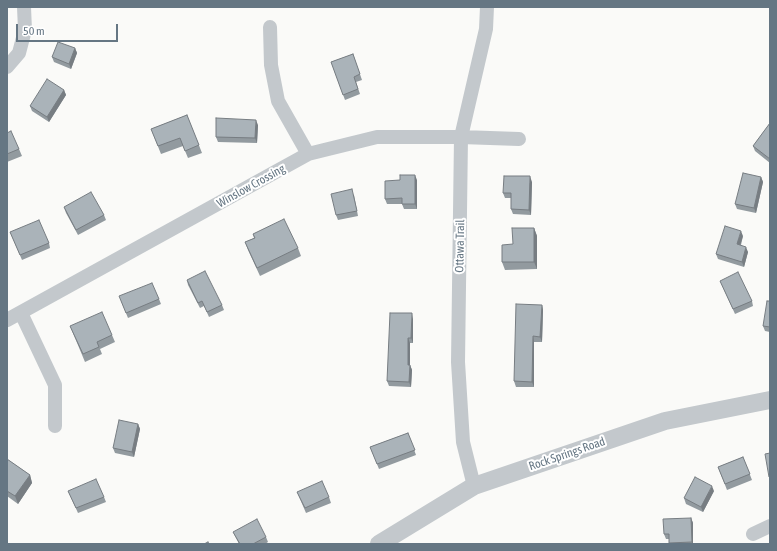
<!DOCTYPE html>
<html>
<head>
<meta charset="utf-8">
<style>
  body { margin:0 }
  #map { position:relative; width:777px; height:551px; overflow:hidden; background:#fafaf8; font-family:"Asap Condensed",sans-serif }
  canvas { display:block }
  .frame { position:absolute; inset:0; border:8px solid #657683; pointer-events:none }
  .scale { position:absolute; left:16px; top:24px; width:102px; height:18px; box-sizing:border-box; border:2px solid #657683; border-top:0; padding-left:5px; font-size:12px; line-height:14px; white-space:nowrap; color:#657683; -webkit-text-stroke:3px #fff; paint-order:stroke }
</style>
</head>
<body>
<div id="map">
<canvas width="777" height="551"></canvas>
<div class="frame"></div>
<div class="scale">50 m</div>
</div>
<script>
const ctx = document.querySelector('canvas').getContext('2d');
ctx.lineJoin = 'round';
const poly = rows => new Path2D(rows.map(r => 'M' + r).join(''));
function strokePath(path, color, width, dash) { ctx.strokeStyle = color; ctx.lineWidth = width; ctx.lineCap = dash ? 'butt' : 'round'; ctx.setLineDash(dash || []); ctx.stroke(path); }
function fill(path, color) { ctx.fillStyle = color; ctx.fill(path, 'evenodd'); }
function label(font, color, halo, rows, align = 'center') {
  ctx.font = font + ' "Asap Condensed",sans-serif'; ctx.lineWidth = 4; ctx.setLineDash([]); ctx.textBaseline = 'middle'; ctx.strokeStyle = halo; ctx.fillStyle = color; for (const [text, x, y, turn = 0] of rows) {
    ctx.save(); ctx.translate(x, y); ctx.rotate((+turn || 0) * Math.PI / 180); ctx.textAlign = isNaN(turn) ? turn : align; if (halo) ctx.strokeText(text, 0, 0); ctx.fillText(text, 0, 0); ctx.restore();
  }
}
strokePath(poly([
  [270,27,271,65,278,101,308,154],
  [7,67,19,53,25,30,24,7],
  [21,313,55,385,55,426],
  [7,320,308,154,377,137,461,137,519,139],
  [474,486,463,442,458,362,461,137,486,29,487,7],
  [753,534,770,526]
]), '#c3c8cc', 14);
strokePath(poly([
  [379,544,474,486,665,421,770,400]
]), '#c3c8cc', 18);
fill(poly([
  [75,48,77,53,71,69,54,62,52,57],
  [353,54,362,80,356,82,360,94,345,100,331,62],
  [64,90,66,95,49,122,32,111,30,106],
  [187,115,202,153,188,158,183,146,161,154,151,129],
  [770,123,770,163,755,151,753,146],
  [258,125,257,143,218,142,216,137],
  [7,133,19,149,22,156,7,162],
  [761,177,763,182,756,213,737,209,735,204],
  [417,180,417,209,404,209,402,204,387,204,385,199],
  [532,182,531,215,513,214,511,209,511,198,505,198,503,193],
  [354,195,358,216,338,220,336,215],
  [64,207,104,215,106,220,78,235,66,213],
  [534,228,537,236,537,269,505,270,502,262,513,244],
  [10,232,49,243,50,248,22,260],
  [253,234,298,248,301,256,260,276,248,250,245,242,254,238],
  [743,236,741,245,748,252,744,267,718,259,716,254],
  [187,280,222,305,224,310,209,317,204,306,200,308,188,285],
  [720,281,752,301,753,306,735,314],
  [159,299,161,304,128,318,121,301],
  [770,301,770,332,765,331,763,326],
  [542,305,543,310,542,342,534,342,534,387,516,387,514,381],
  [413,319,413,343,410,343,410,365,412,370,411,387,389,386,387,381],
  [70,326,112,335,115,342,100,349,102,354,85,362],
  [138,424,140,429,134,457,115,453,113,448],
  [408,433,416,455,379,469,370,447],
  [743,457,752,480,727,490,718,467],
  [7,459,30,475,32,483,18,504,7,496],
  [68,491,104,497,106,502,78,513],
  [714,491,703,512,686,504,684,498],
  [297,492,329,497,331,503,306,513],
  [691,518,693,523,693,544,670,544,669,539,666,539,664,534],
  [233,532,266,537,268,542,265,544,239,544]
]), '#929a9f');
fill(poly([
  [75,48,77,53,71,69,69,64],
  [64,90,66,95,49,122,47,117],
  [256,120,258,125,257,143,255,138],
  [415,175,417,180,417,209,415,204],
  [530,176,532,182,531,215,529,210],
  [761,177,763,182,756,213,754,208],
  [534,228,537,236,537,269,534,262],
  [741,231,743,236,739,249,737,244],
  [746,247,748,252,744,267,742,262],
  [542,305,543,310,542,342,540,337],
  [412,313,413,319,413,343,411,338],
  [533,336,534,342,534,387,532,382],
  [408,338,410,343,410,370,408,365],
  [410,365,412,370,411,387,409,382],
  [138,424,140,429,134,457,132,452],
  [30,475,32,483,18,504,15,496],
  [712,486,714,491,703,512,701,507],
  [691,518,693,523,693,544,692,544,692,542]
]), '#777d82');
const building = poly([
  [58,42,75,48,69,64,52,57,58,42],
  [353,54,360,74,354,77,358,89,343,95,331,62,353,54],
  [47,79,64,90,47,117,30,106,47,79],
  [187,115,199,145,185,151,180,138,158,146,151,129,187,115],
  [216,118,256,120,255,138,216,137,216,118],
  [770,123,770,159,753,146,770,123],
  [11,131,19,149,7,154,7,133,11,131],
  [743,173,761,177,754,208,735,204,743,173],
  [400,175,415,175,415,204,402,204,402,198,385,199,385,181,400,180,400,175],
  [504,176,530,176,529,210,511,209,511,193,503,193,504,176],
  [352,189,357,211,336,215,331,194,352,189],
  [91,192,104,215,76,230,64,207,91,192],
  [284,219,298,248,257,268,245,242,255,238,253,234,284,219],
  [39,220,49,243,20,255,10,232,39,220],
  [725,226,741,231,737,244,746,247,742,262,716,254,725,226],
  [512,228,534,228,534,262,502,262,502,245,513,244,512,228],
  [205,271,222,305,207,312,202,301,198,303,187,280,205,271],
  [738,272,752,301,733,309,720,281,738,272],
  [152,283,159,299,126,313,119,296,152,283],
  [767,301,770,301,770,327,763,326,767,301],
  [516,304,542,305,540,337,533,336,532,382,514,381,516,304],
  [102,312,112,335,97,342,99,347,83,354,70,326,102,312],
  [390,313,412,313,411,338,408,338,408,365,410,365,409,382,387,381,390,313],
  [119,420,138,424,132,452,113,448,119,420],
  [408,433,415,450,377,464,370,447,408,433],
  [770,453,770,476,769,477,765,454,770,453],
  [743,457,750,474,725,484,718,467,743,457],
  [7,459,30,475,15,496,7,491,7,459],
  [695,477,712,486,701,507,684,498,695,477],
  [96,479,104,497,76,508,68,491,96,479],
  [322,481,329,497,305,508,297,492,322,481],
  [691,518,692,542,669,543,669,534,664,534,663,519,691,518],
  [257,519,266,537,253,544,240,544,233,532,257,519],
  [208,542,209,544,204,544,208,542]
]);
fill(building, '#aab3b9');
strokePath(building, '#777d82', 1);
label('12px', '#657683', '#fff', [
  ["Winslow Crossing",251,186,-29],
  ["Ottawa Trail",460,246,-89],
  ["Rock Springs Road",567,454,-19]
]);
</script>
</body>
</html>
